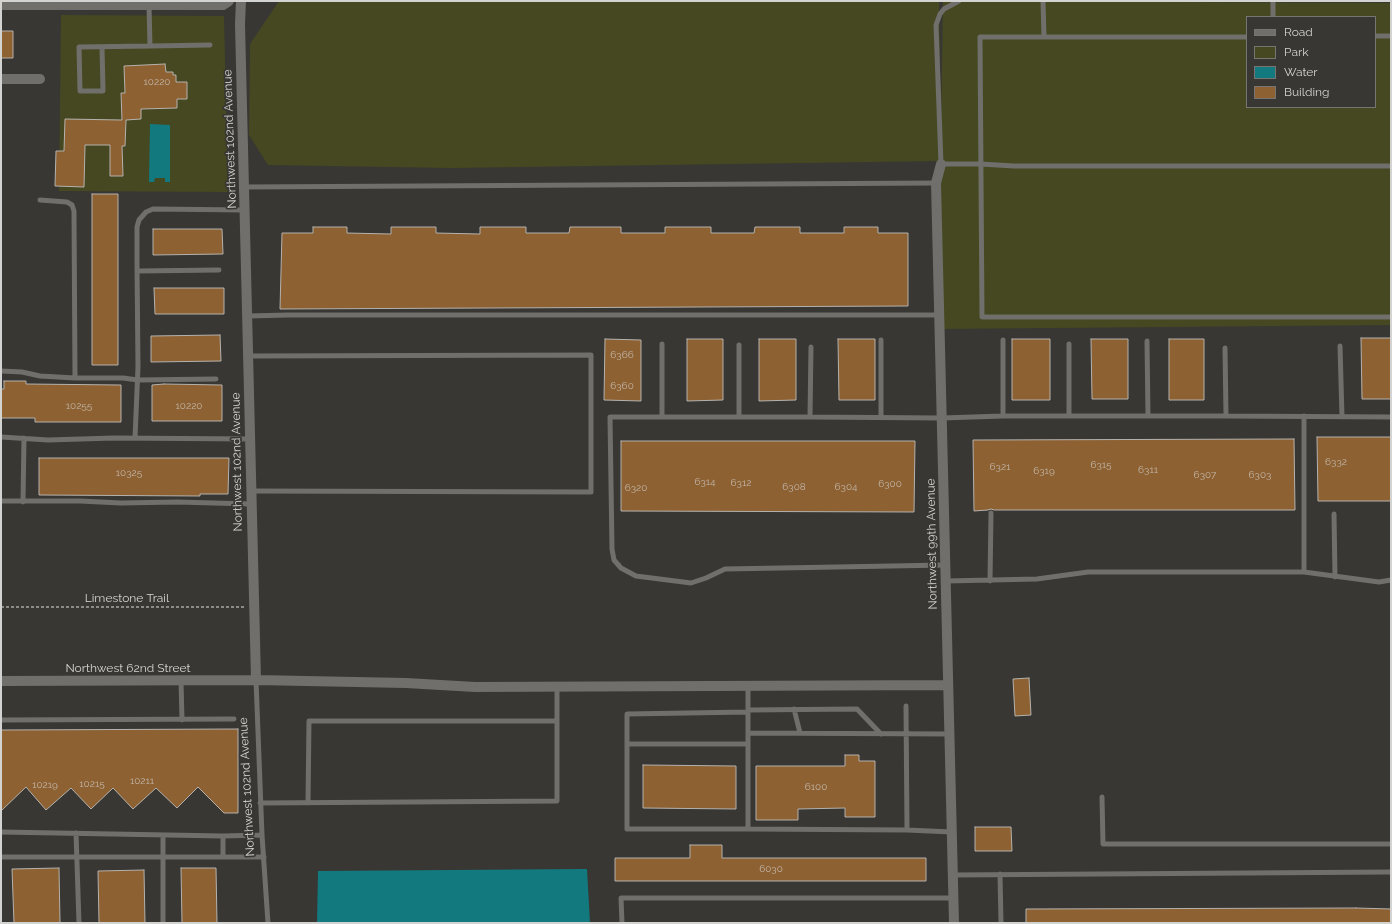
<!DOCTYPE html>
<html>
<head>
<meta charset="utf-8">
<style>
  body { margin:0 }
  #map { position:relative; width:1392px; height:924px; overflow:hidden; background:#383733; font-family:Raleway,sans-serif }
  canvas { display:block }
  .frame { position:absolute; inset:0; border:2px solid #d3d3d1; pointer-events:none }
  .legend { position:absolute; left:1246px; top:16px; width:130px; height:92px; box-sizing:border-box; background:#383733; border:1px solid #767572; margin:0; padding:5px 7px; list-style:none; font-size:12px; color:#d3d3d1 }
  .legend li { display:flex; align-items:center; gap:8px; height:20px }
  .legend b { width:20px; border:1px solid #767572 }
</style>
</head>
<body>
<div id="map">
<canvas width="1392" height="924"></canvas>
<div class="frame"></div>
<ul class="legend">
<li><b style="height:5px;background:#706f6b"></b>Road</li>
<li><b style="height:11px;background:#464821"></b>Park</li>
<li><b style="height:11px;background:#127a7e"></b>Water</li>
<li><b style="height:11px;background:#8d6132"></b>Building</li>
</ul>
</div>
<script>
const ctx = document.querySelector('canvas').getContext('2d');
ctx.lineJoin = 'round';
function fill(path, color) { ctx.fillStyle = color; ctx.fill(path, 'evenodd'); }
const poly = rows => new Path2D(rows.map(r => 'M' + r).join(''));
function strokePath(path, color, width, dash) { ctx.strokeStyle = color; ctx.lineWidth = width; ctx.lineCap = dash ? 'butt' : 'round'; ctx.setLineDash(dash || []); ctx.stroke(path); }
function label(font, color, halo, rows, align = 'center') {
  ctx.font = font + ' Raleway,sans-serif'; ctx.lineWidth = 3.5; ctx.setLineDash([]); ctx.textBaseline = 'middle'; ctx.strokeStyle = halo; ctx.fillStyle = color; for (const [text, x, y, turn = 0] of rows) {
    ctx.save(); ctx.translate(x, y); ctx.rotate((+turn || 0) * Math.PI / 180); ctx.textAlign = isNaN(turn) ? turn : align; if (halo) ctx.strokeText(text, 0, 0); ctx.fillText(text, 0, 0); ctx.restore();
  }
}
fill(poly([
  [279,1,939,1,941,131,943,1,1391,3,1391,325,939,329,941,161,451,168,268,165,249,135,250,44],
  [1247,17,1375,17,1375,107,1247,107],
  [61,15,224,16,228,192,59,191]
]), '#464821');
fill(poly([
  [150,124,170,125,170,182,165,182,165,178,155,178,154,182,149,182],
  [587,869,590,923,317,923,318,871]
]), '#127a7e');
const building = poly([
  [1,31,13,31,13,58,1,58,1,31],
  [165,64,166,72,173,72,173,75,176,75,176,82,187,82,187,99,177,99,177,108,141,109,141,119,126,120,125,146,122,146,123,176,110,176,110,145,85,145,84,187,55,186,56,151,64,151,65,119,122,120,121,93,125,93,124,66,165,64],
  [92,194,118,194,118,365,92,365,92,194],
  [313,227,347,227,347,233,391,234,391,227,436,227,436,233,480,234,480,227,526,227,526,233,569,233,570,227,621,227,621,233,665,233,665,227,711,227,711,233,754,233,755,227,800,227,800,233,844,233,844,227,878,227,878,233,908,233,908,306,280,309,282,233,313,233,313,227],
  [153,229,222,229,223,254,153,255,153,229],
  [154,288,224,288,224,314,155,314,154,288],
  [220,335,221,361,151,362,151,336,220,335],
  [1361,338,1391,338,1391,399,1362,399,1361,338],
  [605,339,641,340,641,401,604,400,605,339],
  [687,339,723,339,723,400,687,401,687,339],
  [759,339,796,339,796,400,759,401,759,339],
  [838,339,875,339,875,400,839,400,838,339],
  [1012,339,1050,339,1050,400,1012,400,1012,339],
  [1091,339,1128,339,1128,399,1092,399,1091,339],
  [1169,339,1204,339,1204,400,1169,400,1169,339],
  [4,381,26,381,26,384,121,385,121,422,35,422,35,418,1,418,1,389,4,389,4,381],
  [164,384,222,385,222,421,152,421,152,385,164,384],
  [1317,437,1391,437,1391,501,1318,501,1317,437],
  [1294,439,1295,510,994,510,991,509,988,510,974,511,973,440,1294,439],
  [621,441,915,441,914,512,621,511,621,441],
  [39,458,229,458,228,494,200,494,200,496,39,495,39,458],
  [1029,678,1031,715,1015,716,1013,679,1029,678],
  [238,729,238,813,224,813,198,787,177,808,156,788,133,809,113,788,91,809,71,788,46,810,26,787,1,811,1,730,238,729],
  [845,755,859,755,859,761,875,761,875,817,845,817,845,808,798,809,798,820,756,820,756,766,845,766,845,755],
  [643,765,736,766,736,809,643,808,643,765],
  [975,827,1011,827,1012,851,975,851,975,827],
  [690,845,722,845,722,858,926,858,926,881,615,881,615,858,690,858,690,845],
  [59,868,60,923,14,923,12,869,59,868],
  [181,868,216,868,217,923,182,923,181,868],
  [144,870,145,923,99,923,98,871,144,870],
  [1356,908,1391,909,1391,923,1026,923,1026,909,1356,908]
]);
fill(building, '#8d6132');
strokePath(building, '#b5b2ae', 1);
strokePath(poly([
  [1,607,244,607]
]), '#8c8b88', 2, [3, 2]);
strokePath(poly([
  [959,1,944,9,940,14,936,25,941,164,980,164,1014,166,1391,166],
  [1043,1,1044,37],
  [1273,1,1273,17],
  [149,5,150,46,210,45],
  [1375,36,1391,36],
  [1247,37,980,37,982,317,1391,317],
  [102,47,103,91,80,91,79,47,150,46],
  [244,187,936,183],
  [40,200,67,202,72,205,74,211,75,378],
  [137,271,219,270],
  [248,316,288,315,939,315],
  [881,340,881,417],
  [1003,340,1003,416],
  [1147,341,1148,416],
  [662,344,662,417],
  [739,345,739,417],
  [1340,346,1342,417],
  [1225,348,1226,416],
  [248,356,591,355,591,492,251,491],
  [1,371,22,372,40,376,75,378,123,378,138,380,216,379],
  [1069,416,1069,344],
  [1304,416,1304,572],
  [810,417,811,347],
  [1,437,48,440,114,438,250,439],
  [135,438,138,367,137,264,137,227,139,220,146,212,153,209,245,210],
  [1,501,80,501,121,503,177,502,251,504],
  [23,502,24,438],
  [1334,514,1335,577],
  [946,565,725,569,706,578,691,583,636,576,621,568,614,560,612,549,610,417,810,417,942,418,1003,416,1226,416,1391,417],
  [946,581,1037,579,1088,572,1304,572,1379,582,1391,580],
  [990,581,991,513],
  [181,680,182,720],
  [256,680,262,835,268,923],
  [748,686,748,829,907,830,952,832],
  [906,706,907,830],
  [794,709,800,733],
  [748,710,857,709,881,734],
  [748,712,627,714,627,829,748,829],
  [1,720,234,719],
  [748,733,950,734],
  [627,744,748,744],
  [1102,797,1103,844,1391,844],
  [260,803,557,801,557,687],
  [308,803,309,721,557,721],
  [1,832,223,836,262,835],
  [76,833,79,923],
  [223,836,223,857],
  [1,857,264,857],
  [1000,874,1001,923],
  [953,875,1391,872],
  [163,923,163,835],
  [622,923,621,898,954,898]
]), '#706f6b', 5);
strokePath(poly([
  [241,1,240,24,256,680],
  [1,5,223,5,229,1],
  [1,79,40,79],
  [941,164,936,183,954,923],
  [1,681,256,680,406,683,475,687,948,685]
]), '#706f6b', 10);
label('10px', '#c2b6a9', null, [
  ["10220",157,82],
  ["6366",622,355],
  ["6360",622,386],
  ["10255",79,406],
  ["10220",189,406],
  ["6332",1336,462],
  ["6315",1101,465],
  ["6321",1000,467],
  ["6311",1148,470],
  ["6319",1044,471],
  ["10325",129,473],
  ["6307",1205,475],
  ["6303",1260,475],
  ["6314",705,482],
  ["6312",741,483],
  ["6300",890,484],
  ["6308",794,487],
  ["6304",846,487],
  ["6320",636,488],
  ["10211",142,781],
  ["10215",92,784],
  ["10219",45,785],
  ["6100",816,787],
  ["6030",771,869]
]);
label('12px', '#d3d3d1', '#383733', [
  ["Northwest 102nd Avenue",230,139,-92],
  ["Northwest 102nd Avenue",237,462,-91],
  ["Northwest 99th Avenue",932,544,-91],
  ["Limestone Trail",127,598],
  ["Northwest 62nd Street",128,668],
  ["Northwest 102nd Avenue",247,787,-93]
]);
</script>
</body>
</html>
